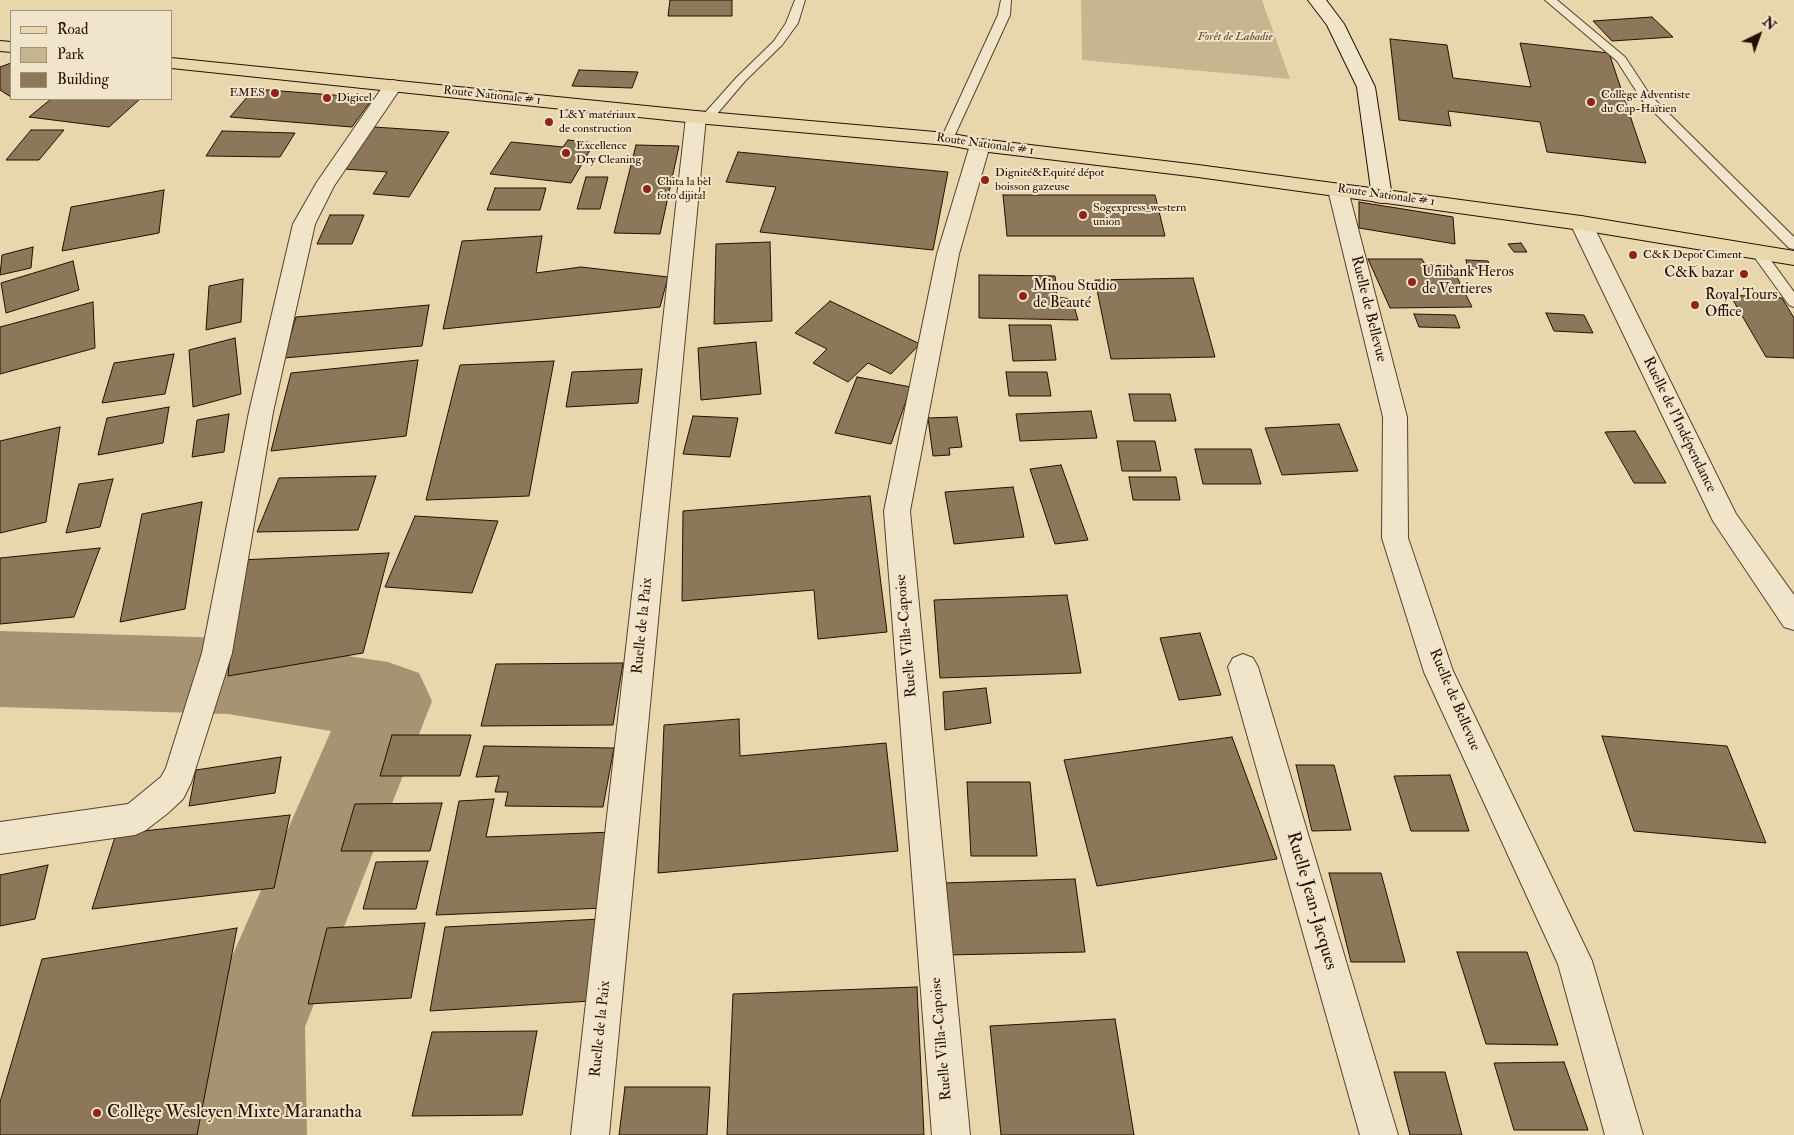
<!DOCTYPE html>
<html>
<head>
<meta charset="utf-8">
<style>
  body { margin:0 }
  #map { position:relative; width:1794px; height:1135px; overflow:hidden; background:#e8d7ad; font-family:"IM FELL Double Pica",serif }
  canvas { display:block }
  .legend { position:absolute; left:10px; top:10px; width:162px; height:90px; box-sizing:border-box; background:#f0e5ca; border:1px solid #a08f79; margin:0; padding:6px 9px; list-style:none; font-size:15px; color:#280e00 }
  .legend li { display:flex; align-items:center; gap:10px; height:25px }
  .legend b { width:25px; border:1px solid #a08f79 }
  .north { position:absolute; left:1734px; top:10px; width:50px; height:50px; -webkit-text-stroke:4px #f0e5ca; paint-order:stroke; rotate:42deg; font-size:14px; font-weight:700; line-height:20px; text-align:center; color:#280e00 }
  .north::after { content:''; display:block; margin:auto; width:18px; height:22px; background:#280e00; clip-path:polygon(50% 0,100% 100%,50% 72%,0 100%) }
</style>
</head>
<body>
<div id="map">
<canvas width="1794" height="1135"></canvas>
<ul class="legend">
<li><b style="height:6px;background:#e8d7ad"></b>Road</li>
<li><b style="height:14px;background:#c7b590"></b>Park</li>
<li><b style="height:14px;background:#8c775a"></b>Building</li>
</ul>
<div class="north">N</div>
</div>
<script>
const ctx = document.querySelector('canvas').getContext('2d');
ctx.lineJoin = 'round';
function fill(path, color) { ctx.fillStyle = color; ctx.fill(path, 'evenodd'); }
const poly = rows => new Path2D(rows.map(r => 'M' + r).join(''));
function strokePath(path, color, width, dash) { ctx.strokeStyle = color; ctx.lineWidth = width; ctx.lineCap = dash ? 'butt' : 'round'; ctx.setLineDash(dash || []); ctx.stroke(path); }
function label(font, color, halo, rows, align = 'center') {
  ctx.font = font + ' "IM FELL Double Pica",serif'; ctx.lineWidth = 4; ctx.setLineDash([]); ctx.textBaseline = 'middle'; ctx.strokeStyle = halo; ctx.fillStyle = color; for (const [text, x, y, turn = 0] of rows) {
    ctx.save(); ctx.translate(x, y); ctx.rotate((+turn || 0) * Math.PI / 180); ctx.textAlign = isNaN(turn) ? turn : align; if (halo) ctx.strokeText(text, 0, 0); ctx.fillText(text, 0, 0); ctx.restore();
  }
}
fill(poly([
  [1081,0,1262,0,1290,79,1082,60]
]), '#c7b590');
fill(poly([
  [0,631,228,638,388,662,419,673,432,701,305,1027,307,1135,197,1135,201,1027,331,731,228,714,0,707,0,631]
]), '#a79372');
const building = poly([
  [670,0,732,0,732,16,668,16,670,0],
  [1652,17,1673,37,1612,41,1593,21,1652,17],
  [1390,39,1447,45,1453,78,1531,87,1520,43,1609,53,1646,163,1547,152,1540,122,1448,111,1451,126,1399,120,1390,39],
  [11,63,11,97,0,90,0,67,11,63],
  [579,70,638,72,632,88,572,86,579,70],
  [254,89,373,98,352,127,230,117,254,89],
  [51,99,140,99,109,127,29,117,51,99],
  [374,127,449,132,409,197,373,194,387,172,344,169,374,127],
  [31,130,64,130,39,160,6,160,31,130],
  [222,131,295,133,280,157,206,156,222,131],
  [568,140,594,143,571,183,490,174,511,142,563,147,568,140],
  [636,145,679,146,660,234,614,233,636,145],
  [738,152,948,172,933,250,760,232,776,187,726,182,738,152],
  [586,177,608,177,600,209,577,209,586,177],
  [495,188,546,188,540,210,487,210,495,188],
  [164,190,159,233,62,251,71,207,164,190],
  [1003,195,1155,195,1165,236,1007,236,1003,195],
  [1359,202,1453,217,1455,244,1359,228,1359,202],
  [330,215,364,215,352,244,317,244,330,215],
  [542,236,536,273,581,267,668,277,660,307,443,329,462,241,542,236],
  [770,242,772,321,714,324,716,244,770,242],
  [1521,243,1527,252,1514,252,1508,244,1521,243],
  [33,247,31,268,0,275,2,255,33,247],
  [1368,259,1422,259,1426,266,1451,265,1472,307,1390,308,1368,259],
  [1466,260,1488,261,1491,269,1468,268,1466,260],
  [73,261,79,290,6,313,1,283,73,261],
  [979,275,1055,276,1057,297,1072,299,1078,320,979,318,979,275],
  [1193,278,1215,357,1111,359,1095,280,1193,278],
  [243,279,241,322,206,330,209,286,243,279],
  [1730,295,1782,298,1794,318,1794,358,1766,357,1730,295],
  [830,301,920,344,891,374,868,363,848,382,813,363,827,349,795,333,830,301],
  [93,302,95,348,0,374,0,327,93,302],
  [429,305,422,346,284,358,296,317,429,305],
  [1546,313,1584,315,1593,333,1554,331,1546,313],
  [1414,314,1455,315,1460,328,1419,327,1414,314],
  [1009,325,1051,325,1056,360,1013,361,1009,325],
  [235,338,241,394,193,407,189,350,235,338],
  [756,342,761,394,701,400,698,348,756,342],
  [174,354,165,394,102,403,114,363,174,354],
  [418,360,406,436,271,451,291,373,418,360],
  [554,361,529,496,426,500,460,365,554,361],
  [642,369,638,403,566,407,572,372,642,369],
  [1006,372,1047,372,1051,396,1009,396,1006,372],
  [857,377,911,387,891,444,835,433,857,377],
  [1129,394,1170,394,1176,421,1134,421,1129,394],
  [169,407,163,443,98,455,107,418,169,407],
  [1091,411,1097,438,1020,441,1016,414,1091,411],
  [229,414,224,452,192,457,197,420,229,414],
  [693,416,738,418,730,457,683,454,693,416],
  [957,417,962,447,949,448,950,455,933,456,928,418,957,417],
  [1339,424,1358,471,1282,475,1265,428,1339,424],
  [60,427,46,522,0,533,0,441,60,427],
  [1635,431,1666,483,1634,483,1605,432,1635,431],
  [1117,441,1155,441,1161,471,1122,471,1117,441],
  [1195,449,1251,449,1261,484,1203,484,1195,449],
  [1061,465,1088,540,1055,544,1030,469,1061,465],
  [376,476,358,530,257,532,279,478,376,476],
  [1129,477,1176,477,1180,500,1133,500,1129,477],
  [113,479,100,527,66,533,79,484,113,479],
  [1013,487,1024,537,954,544,945,492,1013,487],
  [870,496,887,632,818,639,814,590,682,601,683,511,870,496],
  [202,502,185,609,120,622,142,514,202,502],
  [415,516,498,521,472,593,385,587,415,516],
  [100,548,74,617,0,624,0,558,100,548],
  [389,553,363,653,228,676,240,560,389,553],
  [1067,595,1081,673,940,678,934,600,1067,595],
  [1200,633,1221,695,1179,700,1160,638,1200,633],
  [623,663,613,725,481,726,496,664,623,663],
  [986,688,991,723,945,730,943,692,986,688],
  [739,719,740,756,886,743,898,851,658,873,664,725,739,719],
  [392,735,471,735,460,776,380,776,392,735],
  [1602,736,1727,746,1766,843,1634,831,1602,736],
  [1232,737,1277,859,1097,886,1064,760,1232,737],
  [484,746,614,748,603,807,505,806,508,792,495,792,499,776,476,777,484,746],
  [281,757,275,793,189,806,196,770,281,757],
  [1296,765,1334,765,1351,830,1312,831,1296,765],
  [1450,775,1469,831,1411,831,1394,776,1450,775],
  [967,782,1030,782,1037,856,971,856,967,782],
  [494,799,486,837,613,832,604,908,436,915,459,801,494,799],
  [442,803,430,851,341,851,355,804,442,803],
  [290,815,274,888,92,909,116,834,290,815],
  [428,861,416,909,363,909,376,862,428,861],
  [48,865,35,919,0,926,0,875,48,865],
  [1329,873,1381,873,1405,962,1351,962,1329,873],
  [1075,879,1085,952,947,955,943,883,1075,879],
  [600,919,591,1001,430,1011,445,927,600,919],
  [425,923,411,998,308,1004,327,928,425,923],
  [237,928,197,1135,0,1135,0,1102,42,959,237,928],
  [1457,952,1527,952,1558,1045,1486,1044,1457,952],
  [917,987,924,1135,727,1135,733,994,917,987],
  [1115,1019,1134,1135,1001,1135,990,1026,1115,1019],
  [537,1031,522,1115,412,1116,432,1032,537,1031],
  [1564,1062,1588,1130,1514,1130,1494,1063,1564,1062],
  [1394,1072,1445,1072,1462,1135,1410,1135,1394,1072],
  [625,1087,710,1087,707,1135,619,1135,625,1087]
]);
fill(building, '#8c775a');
strokePath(building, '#280e00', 1);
const lane = poly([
  [795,0,805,0,798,23,782,45,745,81,711,121,703,121,701,118,703,115,737,77,774,41,786,23,795,0],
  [1001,0,1011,0,1010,15,953,139,947,143,943,142,941,139,998,15,1001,0],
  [1545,0,1557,0,1625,57,1650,95,1794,237,1794,249,1789,248,1642,100,1617,61,1545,0],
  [1757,247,1762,248,1794,292,1794,307,1789,305,1750,251,1752,248,1757,247]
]);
const street = poly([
  [393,80,400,82,402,86,334,186,315,224,273,412,232,653,191,783,183,799,168,813,146,830,135,835,0,854,0,822,128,804,161,777,166,768,202,653,249,412,293,224,317,182,386,82,393,80],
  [696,111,703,113,706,117,609,1135,571,1135,686,117,689,113,696,111],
  [980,139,987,141,990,145,959,254,910,511,970,1135,932,1135,884,511,937,254,970,145,973,141,980,139],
  [1338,184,1345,186,1348,190,1407,417,1408,538,1453,671,1592,961,1643,1135,1605,1135,1558,964,1424,672,1382,538,1383,417,1328,190,1331,186,1338,184],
  [1581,216,1588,218,1592,223,1736,514,1794,595,1794,630,1784,627,1713,521,1570,223,1574,218,1581,216],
  [1243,654,1253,658,1258,667,1398,1135,1360,1135,1228,667,1233,658,1243,654]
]);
const secondary = poly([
  [1308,0,1326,0,1344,24,1375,87,1392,197,1389,202,1382,203,1375,202,1372,197,1357,87,1327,25,1308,0]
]);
const primary = poly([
  [0,41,11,42,11,52,0,51,0,41],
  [171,58,696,111,947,133,980,139,1198,165,1581,216,1794,251,1794,265,1581,230,1198,177,980,151,947,145,696,123,171,68,171,58]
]);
strokePath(lane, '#58402b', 2);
strokePath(street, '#58402b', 2);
strokePath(secondary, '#280e00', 2);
strokePath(primary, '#280e00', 2);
fill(lane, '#f0e5ca');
fill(street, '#f0e5ca');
fill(secondary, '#f0e5ca');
fill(primary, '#e8d7ad');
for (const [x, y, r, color] of [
  [275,93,5,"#8f2418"],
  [327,98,5,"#8f2418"],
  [1591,102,5,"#8f2418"],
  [549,122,5,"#8f2418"],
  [566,153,5,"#8f2418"],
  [985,180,5,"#8f2418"],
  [647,189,5,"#8f2418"],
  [1083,215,5,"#8f2418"],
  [1633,255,5,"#8f2418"],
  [1744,274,5,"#8f2418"],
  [1412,282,5,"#8f2418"],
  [1023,296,5,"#8f2418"],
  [1695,305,5,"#8f2418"],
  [97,1113,5,"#8f2418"]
]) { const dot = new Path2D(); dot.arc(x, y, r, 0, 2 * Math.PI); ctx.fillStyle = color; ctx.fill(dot); strokePath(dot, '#f0e5ca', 2); }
label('italic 12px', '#604832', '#f0e5ca', [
  ["Forêt de Labadie",1235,37]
]);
label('12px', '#280e00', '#f0e5ca', [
  ["EMES",265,93,"right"],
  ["Collège Adventiste",1601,95],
  ["du Cap-Haïtien",1601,109],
  ["Digicel",337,98],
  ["L&Y matériaux",559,115],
  ["de construction",559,129],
  ["Excellence",576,146],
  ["Dry Cleaning",576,160],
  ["Dignité&Equité dépot",995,173],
  ["boisson gazeuse",995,187],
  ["Chita la bèl",657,182],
  ["foto dijital",657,196],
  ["Sogexpress_western",1093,208],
  ["union",1093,222],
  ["C&K Depot Ciment",1643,255]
], 'left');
label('12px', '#280e00', '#f0e5ca', [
  ["Route Nationale # 1",492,96,6],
  ["Route Nationale # 1",985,145,8],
  ["Route Nationale # 1",1386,196,8]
]);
label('15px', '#280e00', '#f0e5ca', [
  ["Unibank Heros",1422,273],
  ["de Vertieres",1422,290],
  ["C&K bazar",1734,274,"right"],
  ["Minou Studio",1033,287],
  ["de Beauté",1033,304],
  ["Royal Tours",1705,296],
  ["Office",1705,313]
], 'left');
label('15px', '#280e00', '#f0e5ca', [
  ["Ruelle de Bellevue",1368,309,76],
  ["Ruelle de l'Indépendance",1679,425,64],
  ["Ruelle de la Paix",643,626,-84],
  ["Ruelle Villa-Capoise",907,636,-95],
  ["Ruelle de Bellevue",1454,700,67],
  ["Ruelle de la Paix",601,1029,-84],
  ["Ruelle Villa-Capoise",942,1039,-95]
]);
label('18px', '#280e00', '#f0e5ca', [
  ["Ruelle Jean-Jacques",1311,901,74]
]);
label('18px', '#280e00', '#f0e5ca', [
  ["Collège Wesleyen Mixte Maranatha",107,1113]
], 'left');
</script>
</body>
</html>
